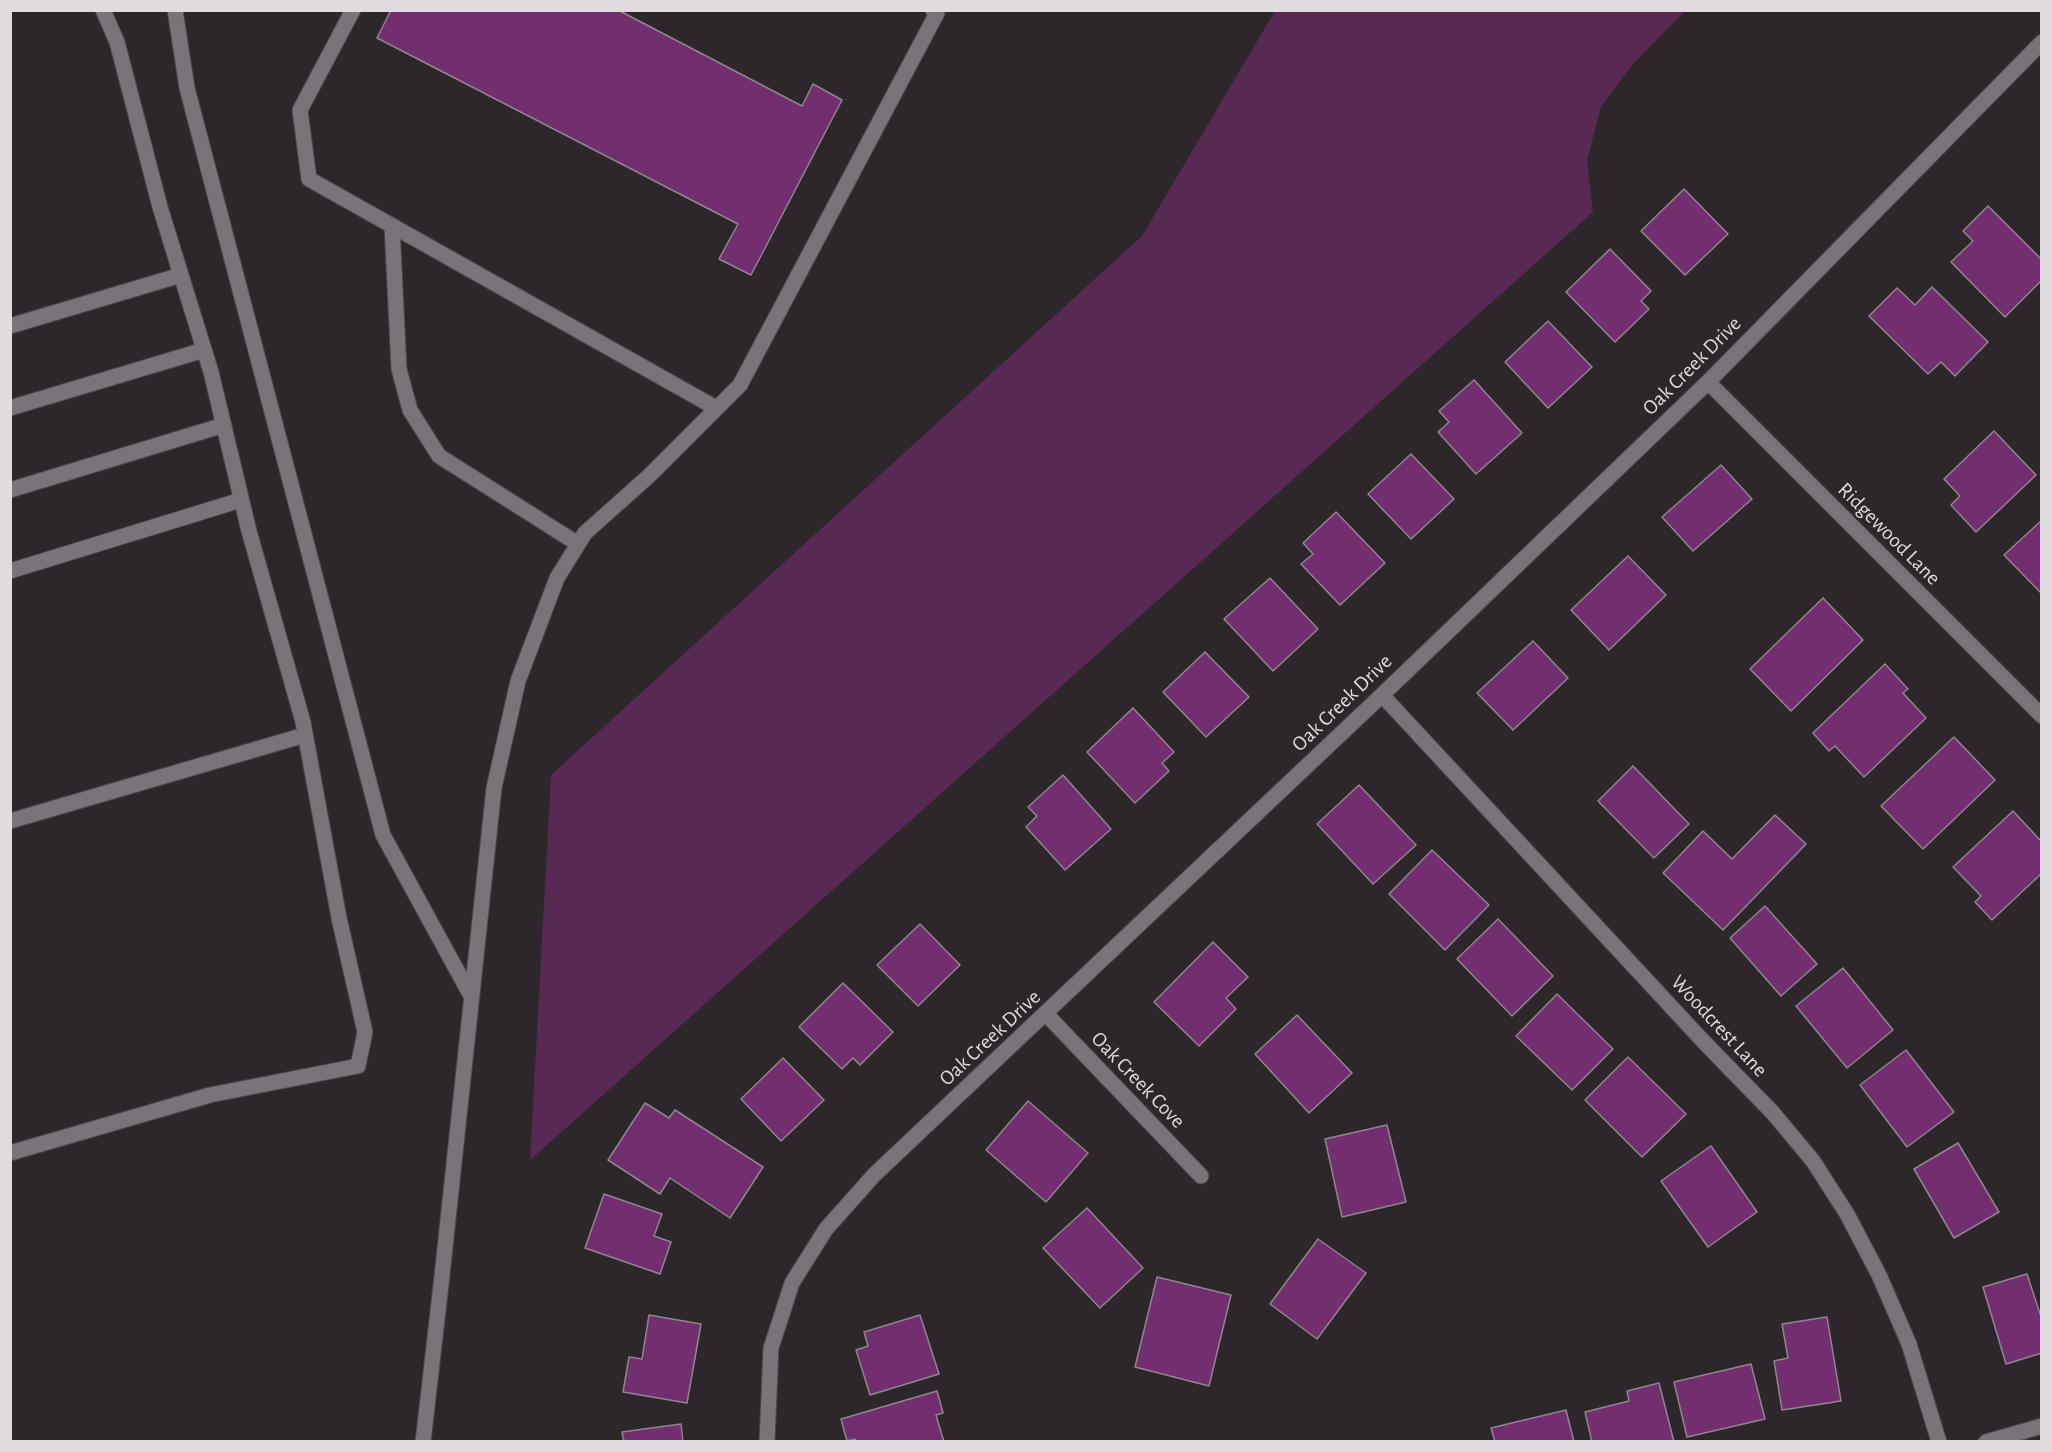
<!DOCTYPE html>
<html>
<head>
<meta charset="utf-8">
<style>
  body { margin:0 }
  #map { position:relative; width:2052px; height:1452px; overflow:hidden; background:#2d272c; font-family:"Alegreya Sans",sans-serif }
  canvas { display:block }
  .frame { position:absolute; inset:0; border:12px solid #e0dbdf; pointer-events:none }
</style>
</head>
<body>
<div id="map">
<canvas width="2052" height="1452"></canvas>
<div class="frame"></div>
</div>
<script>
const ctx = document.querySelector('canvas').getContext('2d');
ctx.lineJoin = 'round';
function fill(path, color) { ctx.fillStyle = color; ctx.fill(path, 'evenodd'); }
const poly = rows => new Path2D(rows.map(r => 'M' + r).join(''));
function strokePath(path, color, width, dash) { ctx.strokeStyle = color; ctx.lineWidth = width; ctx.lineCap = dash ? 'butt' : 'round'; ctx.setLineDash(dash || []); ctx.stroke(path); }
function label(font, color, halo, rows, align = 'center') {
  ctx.font = font + ' "Alegreya Sans",sans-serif'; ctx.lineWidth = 4.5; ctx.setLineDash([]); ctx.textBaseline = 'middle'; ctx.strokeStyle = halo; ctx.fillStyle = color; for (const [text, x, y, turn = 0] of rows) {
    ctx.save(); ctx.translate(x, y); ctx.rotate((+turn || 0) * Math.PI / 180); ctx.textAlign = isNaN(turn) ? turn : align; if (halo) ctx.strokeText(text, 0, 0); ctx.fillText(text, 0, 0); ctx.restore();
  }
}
fill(poly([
  [1275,11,1685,11,1633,64,1601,107,1587,160,1593,212,530,1160,551,775,1142,236]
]), '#572953');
const building = poly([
  [391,10,618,10,802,106,813,84,842,100,751,275,719,259,738,224,377,38,391,10],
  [1684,189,1728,234,1685,275,1641,231,1684,189],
  [1988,206,2042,260,2042,280,2005,317,1951,262,1973,241,1963,231,1988,206],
  [1610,249,1651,291,1641,301,1649,309,1615,342,1566,292,1610,249],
  [1932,287,1988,342,1955,376,1941,362,1928,374,1869,316,1897,288,1915,305,1932,287],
  [1548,321,1592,367,1548,408,1505,362,1548,321],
  [1474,380,1522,433,1476,474,1438,432,1449,422,1439,411,1474,380],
  [1994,431,2036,475,1976,532,1951,505,1960,496,1944,479,1994,431],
  [1411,454,1454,499,1411,539,1368,494,1411,454],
  [1721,465,1752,499,1693,551,1662,517,1721,465],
  [1336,512,1385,563,1340,605,1301,564,1313,554,1303,543,1336,512],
  [2042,520,2042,594,2004,555,2042,520],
  [1628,556,1666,595,1609,650,1571,610,1628,556],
  [1270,578,1318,629,1273,671,1224,619,1270,578],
  [1823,598,1863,640,1791,711,1750,669,1823,598],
  [1533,641,1568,678,1513,730,1477,693,1533,641],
  [1205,652,1249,697,1206,737,1163,692,1205,652],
  [1885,664,1908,689,1903,693,1926,718,1864,777,1835,746,1829,751,1813,733,1885,664],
  [1133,708,1174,752,1162,763,1169,771,1135,803,1087,752,1133,708],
  [1954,737,1995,780,1923,849,1881,806,1954,737],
  [1633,766,1689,824,1654,858,1598,801,1633,766],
  [1063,775,1111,829,1065,870,1026,827,1037,816,1028,807,1063,775],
  [1359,785,1416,845,1373,884,1317,824,1359,785],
  [2013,811,2040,840,2042,839,2042,873,1992,920,1975,902,1981,896,1953,867,2013,811],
  [1775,815,1806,844,1723,930,1663,873,1703,831,1732,859,1775,815],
  [1432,850,1489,905,1445,950,1389,894,1432,850],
  [1765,906,1817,964,1781,996,1730,938,1765,906],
  [1498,919,1553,976,1512,1016,1457,959,1498,919],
  [920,924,960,965,918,1006,877,965,920,924],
  [1213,942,1248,977,1226,998,1236,1009,1199,1046,1154,1002,1213,942],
  [1843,968,1893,1030,1847,1068,1796,1006,1843,968],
  [843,983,893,1032,860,1065,853,1058,842,1069,799,1027,843,983],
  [1557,994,1613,1049,1572,1090,1516,1036,1557,994],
  [1297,1015,1352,1073,1309,1113,1255,1054,1297,1015],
  [1906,1050,1954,1112,1907,1147,1860,1085,1906,1050],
  [1628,1057,1686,1114,1642,1157,1585,1100,1628,1057],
  [783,1058,824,1100,781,1141,741,1099,783,1058],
  [1028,1101,1088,1153,1046,1202,986,1150,1028,1101],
  [645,1103,669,1118,675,1110,763,1167,730,1218,670,1178,660,1194,608,1160,645,1103],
  [1387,1125,1406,1202,1342,1217,1325,1139,1387,1125],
  [1958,1143,1999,1212,1954,1238,1914,1169,1958,1143],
  [1711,1146,1757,1212,1708,1247,1661,1181,1711,1146],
  [604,1194,662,1214,654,1236,671,1242,660,1274,585,1248,604,1194],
  [1087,1208,1143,1268,1100,1308,1043,1248,1087,1208],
  [1318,1239,1366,1273,1317,1339,1270,1304,1318,1239],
  [2027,1274,2042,1320,2042,1353,2006,1364,1983,1287,2027,1274],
  [1157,1277,1231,1295,1209,1386,1135,1367,1157,1277],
  [649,1315,701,1324,687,1403,623,1392,629,1357,642,1359,649,1315],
  [920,1315,939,1374,870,1395,856,1350,868,1346,864,1332,920,1315],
  [1827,1317,1841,1401,1782,1410,1774,1361,1788,1358,1782,1324,1827,1317],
  [1751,1364,1765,1419,1687,1437,1674,1382,1751,1364],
  [1659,1383,1674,1442,1592,1442,1585,1412,1629,1401,1627,1391,1659,1383],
  [937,1391,943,1413,936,1415,944,1442,856,1442,855,1439,847,1441,841,1419,937,1391],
  [1566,1410,1574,1442,1495,1442,1491,1428,1566,1410],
  [681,1424,683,1442,624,1442,622,1432,681,1424]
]);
fill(building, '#722e6e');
strokePath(building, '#8f878e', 1.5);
const minor = poly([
  [175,10,187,88,383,835,471,996],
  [353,10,300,110,309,179,716,408],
  [392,226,399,369,410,410,439,456,578,544],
  [10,326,181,275],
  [1708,382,2042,716],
  [10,408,204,350],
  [10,490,224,425],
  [10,571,241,500],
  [1382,695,1703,1041,1773,1113,1813,1161,1847,1214,1879,1275,1909,1344,1939,1442],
  [10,821,305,735],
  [1046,1014,1201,1176],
  [10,1153,210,1095,358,1066,365,1032,339,918,303,722,249,531,211,372,160,207,117,42,103,10],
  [423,1442,442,1276,494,788,518,681,557,578,585,533,650,475,740,385,937,13,933,10],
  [767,1442,771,1348,792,1283,826,1229,874,1175,1382,695,1708,382,2042,42],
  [1986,1442,2042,1426]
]);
strokePath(minor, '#4a454a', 17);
strokePath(minor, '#7a7379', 15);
label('21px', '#e0dbdf', '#2d272c', [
  ["Oak Creek Drive",1692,366,-45],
  ["Ridgewood Lane",1889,534,45],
  ["Oak Creek Drive",1342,703,-44],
  ["Woodcrest Lane",1719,1026,47],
  ["Oak Creek Drive",990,1038,-43],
  ["Oak Creek Cove",1138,1080,46]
]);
</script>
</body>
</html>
